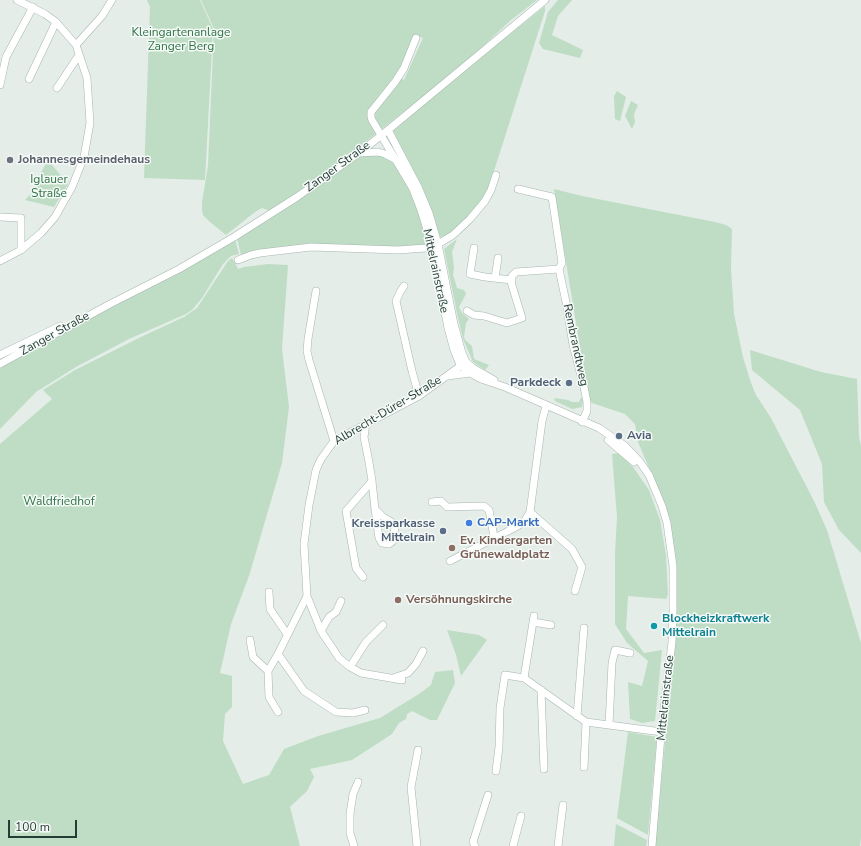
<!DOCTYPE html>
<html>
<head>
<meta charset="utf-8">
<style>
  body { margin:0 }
  #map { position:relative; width:861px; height:846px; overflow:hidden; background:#e4ede8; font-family:"Nunito Sans",sans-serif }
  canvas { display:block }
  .scale { position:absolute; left:8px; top:820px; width:69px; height:18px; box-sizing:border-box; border:2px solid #243e35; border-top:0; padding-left:5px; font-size:12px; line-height:14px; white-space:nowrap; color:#243e35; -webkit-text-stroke:3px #f5f9f7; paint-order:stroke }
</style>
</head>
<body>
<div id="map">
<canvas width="861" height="846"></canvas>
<div class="scale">100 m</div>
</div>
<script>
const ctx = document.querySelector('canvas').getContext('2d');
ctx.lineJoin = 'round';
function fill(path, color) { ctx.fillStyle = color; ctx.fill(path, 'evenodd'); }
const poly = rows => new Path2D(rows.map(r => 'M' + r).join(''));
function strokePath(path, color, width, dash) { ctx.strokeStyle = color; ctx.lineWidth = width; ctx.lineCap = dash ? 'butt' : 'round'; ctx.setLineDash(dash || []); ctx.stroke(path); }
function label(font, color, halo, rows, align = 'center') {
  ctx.font = font + ' "Nunito Sans",sans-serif'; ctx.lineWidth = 3; ctx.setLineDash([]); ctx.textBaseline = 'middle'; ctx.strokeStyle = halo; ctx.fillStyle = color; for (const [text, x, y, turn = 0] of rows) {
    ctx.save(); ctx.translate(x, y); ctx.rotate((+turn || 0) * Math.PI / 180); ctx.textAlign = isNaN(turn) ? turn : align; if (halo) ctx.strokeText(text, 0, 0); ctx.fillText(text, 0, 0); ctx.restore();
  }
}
fill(poly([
  [147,0,200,0,213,29,205,180,144,178,150,7],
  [201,0,537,0,511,20,463,65,336,165,270,211,262,208,255,212,226,235,210,222,203,215,202,210,202,202,208,166,214,29],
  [415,34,423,38,404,80,397,76],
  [558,0,572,0,558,16,552,35,583,50,580,58,543,49,539,43,548,12],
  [545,6,545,11,487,193,480,204,451,234,440,237,421,189,393,131,474,62],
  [617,91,626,97,620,121,615,119,614,96],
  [631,101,638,105,634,114,635,122,632,129,625,116],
  [366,154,377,154,389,159,396,166,405,180,428,237,425,244,419,248,266,250,241,255,237,239,282,211,323,181,358,157],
  [48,160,68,184,54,207,25,200,28,197,34,189,34,185],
  [554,189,582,196,715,222,726,225,732,229,731,268,734,314,743,357,751,383,756,395,771,418,814,501,827,530,861,643,861,838,860,846,655,846,677,617,675,553,670,522,662,496,652,475,638,442,635,424,625,414,589,402],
  [235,239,239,254,231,256,223,264,202,298,192,310,186,314,129,339,76,367,36,392,0,429,0,368],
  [457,239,452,252,454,268,453,275,457,288,464,290,466,294,459,307,462,313,469,319,466,323,464,337,465,340,472,346,474,359,489,365,485,370,473,362,463,339,458,318,444,249],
  [232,258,238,269,244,267,268,264,288,265,282,349,289,407,282,463,249,576,231,624,220,673,232,676,232,707,225,714,223,741,243,784,269,775,284,749,318,736,380,718,419,694,431,685,435,672,453,670,455,683,437,720,430,720,412,711,407,714,406,719,399,723,392,734,352,760,310,769,314,777,307,791,290,807,300,846,0,846,0,444,52,399,43,390,75,370,143,336,184,317,197,308,228,261],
  [750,350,821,372,857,379,859,437,861,446,861,553,839,530,824,502,822,464,800,410,752,370],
  [581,397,583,400,582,407,572,409,555,401,554,398,568,400,572,402,579,402],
  [619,453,633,467,649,490,660,520,666,555,668,595,666,599,628,596,626,629,644,653,662,650,655,721,642,723,630,719,628,682,642,686,648,661,627,643,615,624,615,554,617,517,612,454],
  [447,630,479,635,487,640,461,676,456,655],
  [628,732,657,737,648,835,617,818],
  [616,824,647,840,646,846,614,846]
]), '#beddc4');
const minor = poly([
  [416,38,404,68,395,82,371,112,371,117,372,120,413,189,421,210,432,246,448,328,454,350,460,365,470,373,481,379,505,387,599,428,625,446,640,462,649,475,662,506,667,523,673,566,673,611,672,642,661,736,652,846],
  [76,45,102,16,112,0],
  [29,79,56,22],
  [0,85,6,57,33,7],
  [57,88,79,55],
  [388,130,419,189,429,213,438,244,454,324,462,353,466,362,473,368,494,380],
  [359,153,378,152,385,154,395,159],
  [518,189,552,197,562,263,559,269],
  [0,217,21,218,21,250],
  [474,248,470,274,485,277,512,280],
  [238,260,251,255,260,253,311,247,398,250,426,248,438,244,453,235,470,219,485,201,491,190,496,175],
  [0,261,21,250,41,233,55,217,72,187,84,157,90,123,87,78,76,45,56,22,45,14,17,0],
  [495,278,498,258],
  [404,286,400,292,396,301,412,371,419,396],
  [316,291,308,339,307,351,309,360,334,441],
  [467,311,474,315,484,316,507,323,522,318,511,282,512,276,516,272,559,269,566,302,573,345,584,387,587,402,587,411,582,422],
  [0,355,60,326],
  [0,364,110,304,179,269,234,237,297,197,359,153,388,130,545,0],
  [448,376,470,373],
  [546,406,542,421,530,512,572,549,582,567,575,591],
  [366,423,364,437,369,462,372,481,375,509,379,538,382,543,389,544,393,541,395,527,393,523,383,517,375,509],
  [608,440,634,462],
  [432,502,441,501,447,507,484,506,489,510,494,537],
  [450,561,514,528,524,522,530,512],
  [363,577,356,568,346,511,372,481],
  [269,592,270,609,287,634],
  [533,622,551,625],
  [321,631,329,617,336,612,341,601],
  [250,640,253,657,268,671],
  [278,654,304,691,336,712,353,713,365,710],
  [350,667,366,642,383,625],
  [393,678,408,673,416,664,423,651],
  [524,678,534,616],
  [402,680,361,673,350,667,339,658,321,631,307,596,304,544,309,505,316,470,321,459,334,441,419,396,466,362],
  [541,690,544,769],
  [278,712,269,697,268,671,278,654,307,596],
  [577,716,584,628],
  [609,725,612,663,615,650,630,653],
  [584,767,586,722],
  [496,771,499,747,500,708,505,675,524,678,586,722,662,732],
  [354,846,350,833,350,814,353,794,358,782],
  [417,846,411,787,418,750],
  [475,846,473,842,488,795],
  [513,846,521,816],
  [558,846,563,805]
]);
strokePath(minor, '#a7b5af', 8);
strokePath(minor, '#fff', 7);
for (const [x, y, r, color] of [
  [10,160,4,"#6b7280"],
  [569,383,4,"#5c6f8a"],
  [619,436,4,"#5c6f8a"],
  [469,523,4,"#3f7fe0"],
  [443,531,4,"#5c6f8a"],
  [452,548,4,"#8d6e63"],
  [398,600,4,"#8d6e63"],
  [654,626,4,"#0f9aa8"]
]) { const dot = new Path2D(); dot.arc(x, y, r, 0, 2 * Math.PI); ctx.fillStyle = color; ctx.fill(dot); strokePath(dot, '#f5f9f7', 1.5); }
label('12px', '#2f7445', '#f5f9f7', [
  ["Kleingartenanlage",181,33],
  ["Zanger Berg",181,47],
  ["Iglauer",49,180],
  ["Straße",49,194],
  ["Waldfriedhof",59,502]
]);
label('bold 12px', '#5b616d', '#f5f9f7', [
  ["Johannesgemeindehaus",18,160]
], 'left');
label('12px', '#243e35', '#f5f9f7', [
  ["Zanger Straße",338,167,-36],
  ["Mittelrainstraße",435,271,78],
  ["Zanger Straße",55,334,-29],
  ["Rembrandtweg",575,345,78],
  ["Albrecht-Dürer-Straße",388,411,-31],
  ["Mittelrainstraße",666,698,-84]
]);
label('bold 12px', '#4e5e75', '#f5f9f7', [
  ["Parkdeck",561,383],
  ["Avia",627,436,"left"],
  ["Kreissparkasse",435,524],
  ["Mittelrain",435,538]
], 'right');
label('bold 12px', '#366cbe', '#f5f9f7', [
  ["CAP-Markt",477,523]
], 'left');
label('bold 12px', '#785e54', '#f5f9f7', [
  ["Ev. Kindergarten",460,541],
  ["Grünewaldplatz",460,555],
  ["Versöhnungskirche",406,600]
], 'left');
label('bold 12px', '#0d838f', '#f5f9f7', [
  ["Blockheizkraftwerk",662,619],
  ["Mittelrain",662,633]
], 'left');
</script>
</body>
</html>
